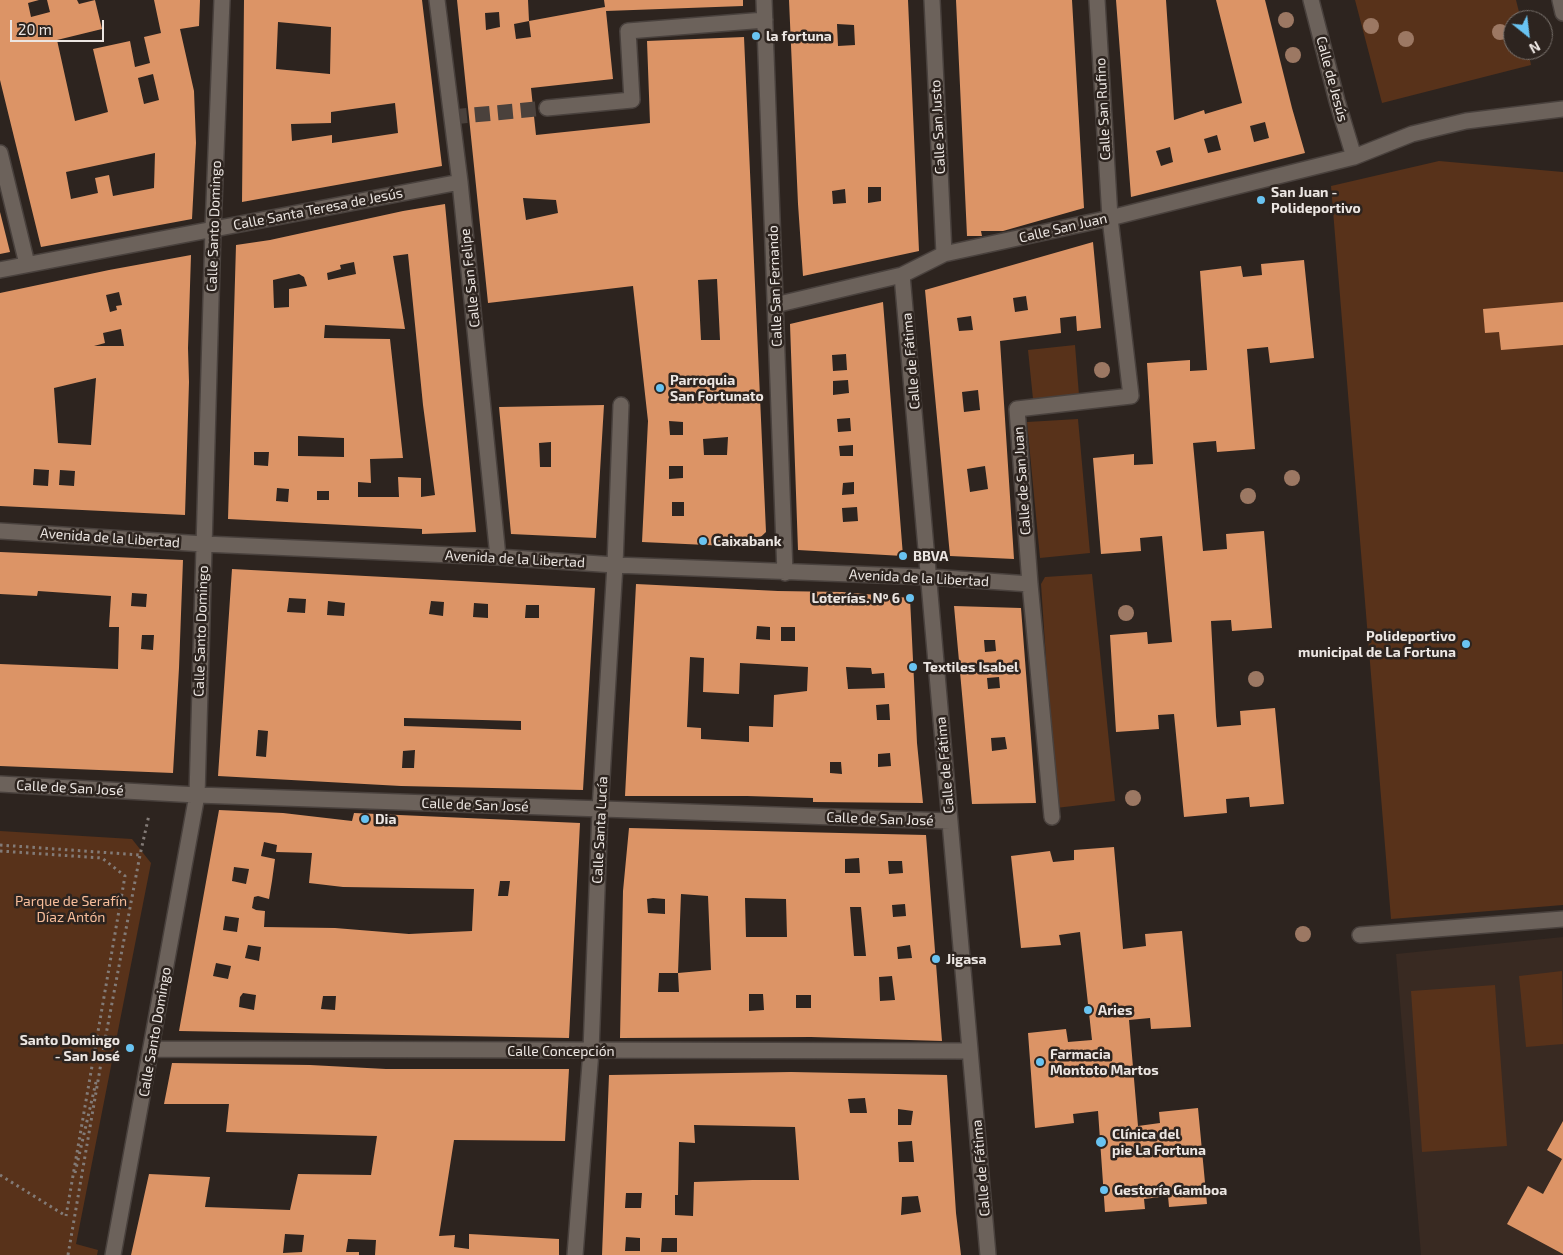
<!DOCTYPE html>
<html>
<head>
<meta charset="utf-8">
<style>
  body { margin:0 }
  #map { position:relative; width:1563px; height:1255px; overflow:hidden; background:#2d241f; font-family:"Exo 2",sans-serif }
  canvas { display:block }
  .north { position:absolute; left:1503px; top:10px; width:50px; height:50px; box-sizing:border-box; background:#2d241f; border:1px solid #79726d; border-radius:50%; rotate:151deg; font-size:14px; font-weight:700; line-height:20px; text-align:center; color:#ece6e2 }
  .north::after { content:''; display:block; margin:auto; width:18px; height:22px; background:#69c3f1; clip-path:polygon(50% 0,100% 100%,50% 72%,0 100%) }
  .scale { position:absolute; left:10px; top:20px; width:94px; height:22px; box-sizing:border-box; border:2px solid #ece6e2; border-top:0; padding-left:6px; font-size:15px; line-height:18px; white-space:nowrap; color:#ece6e2; -webkit-text-stroke:4px #2d241f; paint-order:stroke }
</style>
</head>
<body>
<div id="map">
<canvas width="1563" height="1255"></canvas>
<div class="north">N</div>
<div class="scale">20 m</div>
</div>
<script>
const ctx = document.querySelector('canvas').getContext('2d');
ctx.lineJoin = 'round';
function fill(path, color) { ctx.fillStyle = color; ctx.fill(path, 'evenodd'); }
const poly = rows => new Path2D(rows.map(r => 'M' + r).join(''));
function strokePath(path, color, width, dash) { ctx.strokeStyle = color; ctx.lineWidth = width; ctx.lineCap = dash ? 'butt' : 'round'; ctx.setLineDash(dash || []); ctx.stroke(path); }
function label(font, color, halo, rows, align = 'center') {
  ctx.font = font + ' "Exo 2",sans-serif'; ctx.lineWidth = 5; ctx.setLineDash([]); ctx.textBaseline = 'middle'; ctx.strokeStyle = halo; ctx.fillStyle = color; for (const [text, x, y, turn = 0] of rows) {
    ctx.save(); ctx.translate(x, y); ctx.rotate((+turn || 0) * Math.PI / 180); ctx.textAlign = isNaN(turn) ? turn : align; if (halo) ctx.strokeText(text, 0, 0); ctx.fillText(text, 0, 0); ctx.restore();
  }
}
fill(poly([
  [1563,937,1563,1255,1421,1255,1396,954]
]), '#392a22');
fill(poly([
  [1355,0,1516,0,1521,20,1513,20,1513,50,1528,50,1531,65,1382,103],
  [1439,161,1563,172,1563,905,1391,919,1331,186],
  [1075,345,1079,395,1033,399,1028,350],
  [1078,419,1090,553,1040,558,1027,422],
  [1092,574,1115,801,1056,808,1041,584,1045,577],
  [0,831,132,839,151,863,76,1244,98,1250,97,1255,0,1255],
  [1562,971,1563,1044,1526,1047,1519,976],
  [1495,985,1507,1146,1422,1152,1411,991]
]), '#58321a');
fill(poly([
  [0,0,39,0,28,3,31,17,50,12,47,0,77,0,79,4,95,0,102,29,57,40,75,121,108,112,93,49,130,41,135,67,150,63,144,37,161,33,154,0,200,0,199,26,180,29,194,91,196,143,192,219,41,247,0,80],
  [153,74,159,100,144,104,138,78],
  [155,153,154,188,113,196,109,175,95,178,98,193,71,199,66,172],
  [244,0,422,0,442,166,242,202],
  [278,22,331,27,330,74,276,69],
  [395,103,398,133,332,143,332,135,292,141,291,124,331,123,331,112],
  [457,0,528,0,529,21,514,24,516,39,531,37,529,21,605,7,604,0,743,0,743,6,606,11,613,79,531,88,536,135,650,123,647,41,744,37,766,532,750,547,642,542,648,421,633,286,488,303],
  [499,12,500,27,486,30,485,13],
  [523,198,556,200,558,213,526,220],
  [717,279,720,340,701,340,698,280],
  [669,421,683,422,683,435,670,435],
  [728,437,727,455,704,455,703,439],
  [669,466,683,466,683,478,669,479],
  [672,502,684,502,684,516,672,516],
  [789,0,908,0,919,251,803,276,798,204],
  [837,24,854,25,855,45,838,46],
  [868,187,881,187,881,201,868,203],
  [845,189,846,203,833,204,832,191],
  [956,0,1072,0,1084,208,1003,231,981,231,982,236,967,236],
  [1116,0,1166,0,1174,120,1204,110,1205,114,1242,103,1216,0,1265,0,1292,108,1305,153,1131,197],
  [1265,122,1269,138,1254,142,1250,126],
  [1217,135,1221,150,1208,153,1204,139],
  [1170,147,1173,162,1161,166,1156,151],
  [445,204,476,532,422,534,422,529,228,519,236,245,270,240,403,211],
  [408,254,423,405,435,495,421,497,421,478,398,477,399,497,358,497,358,482,371,483,370,459,403,458,390,339,324,338,325,325,405,329,393,256],
  [354,262,356,274,328,280,327,273,341,269,340,265],
  [299,274,304,277,307,286,289,289,289,307,274,308,273,280],
  [298,436,344,438,344,457,298,456],
  [254,452,269,452,268,466,254,465],
  [277,488,289,489,288,502,276,501],
  [317,491,329,491,329,500,317,500],
  [0,212,10,252,0,254],
  [1093,242,1101,328,1077,331,1076,316,1060,318,1061,333,1000,341,1014,559,950,556,925,290],
  [1026,296,1028,310,1015,312,1013,298],
  [971,316,973,330,959,331,957,318],
  [978,390,980,410,964,412,962,392],
  [985,466,988,489,970,492,967,469],
  [191,255,188,348,189,382,185,515,0,506,0,293,109,270],
  [119,292,122,305,116,306,117,310,110,312,106,295],
  [121,329,124,346,94,346,105,343,103,333],
  [96,378,91,445,58,443,54,388],
  [34,469,49,470,48,486,33,485],
  [60,470,75,471,74,486,59,485],
  [1304,260,1314,358,1270,363,1268,347,1247,349,1255,449,1217,452,1216,441,1193,443,1203,551,1227,549,1226,534,1264,531,1272,628,1232,631,1231,620,1211,621,1216,717,1217,727,1241,725,1240,711,1275,708,1284,804,1250,807,1249,797,1226,799,1227,813,1184,817,1174,714,1158,715,1159,729,1116,732,1110,635,1147,632,1148,644,1172,642,1162,536,1140,538,1141,551,1101,554,1093,458,1134,454,1134,465,1153,464,1147,363,1190,360,1190,371,1207,370,1200,271,1241,266,1243,277,1262,275,1261,264],
  [883,302,903,556,798,550,790,324],
  [846,354,847,370,833,371,832,355],
  [848,380,849,393,833,395,833,381],
  [850,418,851,431,838,432,837,419],
  [853,445,853,456,840,456,839,446],
  [854,482,854,494,842,495,843,483],
  [857,507,858,521,843,522,842,508],
  [1563,302,1563,345,1501,350,1499,332,1485,333,1483,309],
  [604,405,596,538,511,534,499,407],
  [551,442,551,467,540,467,539,443],
  [0,552,183,560,179,668,173,773,0,766,0,664,118,669,119,627,109,627,111,596,38,591,37,596,0,594],
  [132,593,147,594,146,607,131,606],
  [142,635,154,635,153,650,141,649],
  [232,569,595,588,583,790,401,786,218,776],
  [289,598,306,599,305,613,287,612],
  [328,601,345,603,344,616,327,615],
  [431,601,444,602,443,616,429,614],
  [474,603,488,604,488,618,473,617],
  [526,605,539,605,539,618,525,618],
  [404,718,521,721,521,730,404,726],
  [258,730,268,731,266,757,256,756],
  [415,750,414,768,402,768,403,751],
  [636,584,778,591,842,592,910,598,917,743,923,803,813,802,813,798,747,796,625,796],
  [757,626,770,627,770,640,756,639],
  [781,627,795,627,795,641,781,641],
  [690,657,704,658,703,692,739,694,740,663,808,667,807,691,774,695,773,727,749,726,749,742,701,739,701,728,687,727],
  [846,667,871,668,872,674,884,673,885,688,848,689],
  [889,704,890,720,877,720,876,705],
  [890,753,891,766,878,767,878,754],
  [830,762,841,762,842,774,830,773],
  [954,606,1021,608,1036,803,972,804],
  [984,640,995,640,996,651,985,652],
  [999,677,1000,688,988,689,987,678],
  [1005,737,1007,749,992,751,991,738],
  [219,810,283,813,352,821,354,813,580,823,569,1038,179,1031],
  [264,842,277,845,276,852,312,853,309,883,343,887,474,889,472,931,409,934,335,928,264,927,265,911,256,910,252,908,254,897,258,896,269,899,272,881,275,859,261,856],
  [234,867,249,869,246,884,232,881],
  [500,881,510,881,508,896,498,896],
  [225,916,239,918,237,932,223,930],
  [248,945,261,947,259,961,245,958],
  [216,963,231,966,228,979,213,976],
  [243,993,256,995,254,1010,239,1007,240,997],
  [323,996,336,996,335,1010,321,1009],
  [629,828,926,835,942,1041,811,1037,620,1038,623,891],
  [859,858,860,873,845,873,845,859],
  [888,861,902,861,903,873,889,874],
  [681,894,708,896,711,970,678,973,679,992,658,992,659,973,678,973],
  [653,898,665,899,665,914,648,913,647,899],
  [745,898,786,899,787,937,746,937],
  [905,904,906,916,893,917,892,905],
  [850,907,861,907,866,956,854,956],
  [910,945,912,958,898,959,897,947],
  [892,976,895,1000,880,1001,879,977],
  [749,994,763,994,764,1010,749,1011],
  [796,995,811,995,811,1008,796,1008],
  [1114,847,1123,949,1146,946,1145,934,1182,931,1191,1027,1151,1029,1150,1018,1129,1020,1138,1126,1160,1123,1159,1112,1198,1108,1207,1204,1169,1207,1168,1196,1144,1199,1145,1209,1105,1212,1098,1111,1073,1114,1074,1123,1035,1128,1028,1033,1066,1029,1068,1042,1092,1040,1080,932,1059,935,1061,945,1021,948,1011,856,1050,851,1053,862,1074,860,1074,850],
  [172,1063,310,1065,386,1069,569,1069,565,1141,454,1140,439,1236,455,1235,454,1247,469,1249,469,1234,559,1239,559,1255,375,1255,376,1240,348,1239,346,1252,359,1252,359,1255,131,1255,149,1174,210,1177,205,1207,290,1210,298,1174,371,1175,377,1136,226,1132,229,1104,164,1104],
  [285,1234,304,1235,302,1252,283,1253],
  [791,1072,947,1075,956,1213,961,1255,602,1255,609,1075],
  [865,1098,867,1113,850,1113,848,1099],
  [898,1109,913,1111,911,1125,898,1125],
  [694,1125,795,1127,799,1180,752,1180,694,1182,693,1216,675,1215,675,1195,678,1195,679,1142,695,1143],
  [912,1141,914,1162,899,1162,898,1142],
  [626,1193,642,1193,641,1208,625,1208],
  [918,1196,921,1212,901,1215,902,1197],
  [626,1237,640,1238,640,1251,625,1251],
  [662,1238,677,1238,677,1252,661,1252],
  [1563,1121,1563,1254,1507,1224,1528,1186,1543,1194,1562,1159,1547,1150]
]), '#dc9466');
strokePath(poly([
  [452,117,547,108]
]), '#4a413c', 15, [15, 8]);
const street = poly([
  [437,0,460,182,498,557],
  [764,0,785,573],
  [932,0,944,254],
  [1311,0,1337,101,1354,157],
  [1560,0,1563,13],
  [547,108,632,100,628,31,765,20],
  [0,153,27,264],
  [0,270,460,182],
  [902,275,988,1255],
  [775,305,902,275,944,254,1110,218,1354,157,1412,134,1466,121,1563,109],
  [0,531,204,544,498,557,615,565,930,577,1030,584],
  [0,784,197,795,950,821],
  [1052,817,1030,584,1017,409,1131,396,1110,218,1097,0],
  [1360,935,1563,919],
  [152,1049,970,1051],
  [113,1255,197,795,213,229,222,0],
  [575,1255,591,1051,600,810,615,565,621,405]
]);
strokePath(street, '#49413d', 18);
strokePath(poly([
  [0,845,140,855],
  [0,851,102,858,125,876,66,1216],
  [75,1173,96,1082],
  [0,1175,66,1216],
  [68,1255,105,1040,140,855,149,815]
]), '#837b77', 3, [2.5, 4]);
strokePath(street, '#6c625b', 15);
ctx.fillStyle = '#9c7863';
for (const [x, y] of [
  [1286,20],
  [1371,26],
  [1500,32],
  [1406,39],
  [1293,55],
  [1102,370],
  [1292,478],
  [1248,496],
  [1126,613],
  [1256,679],
  [1133,798],
  [1303,934]
]) { ctx.beginPath(); ctx.arc(x, y, 8, 0, 2 * Math.PI); ctx.fill(); }
for (const [x, y, r, color] of [
  [756,36,5,"#69c3f1"],
  [1261,200,5,"#69c3f1"],
  [660,388,5,"#69c3f1"],
  [703,541,5,"#69c3f1"],
  [903,556,5,"#69c3f1"],
  [910,598,5,"#69c3f1"],
  [1466,644,5,"#69c3f1"],
  [913,667,5,"#69c3f1"],
  [365,819,5,"#69c3f1"],
  [936,959,5,"#69c3f1"],
  [1088,1010,5,"#69c3f1"],
  [130,1048,5,"#69c3f1"],
  [1040,1062,5,"#69c3f1"],
  [1101,1142,6,"#69c3f1"],
  [1104,1190,5,"#69c3f1"]
]) { const dot = new Path2D(); dot.arc(x, y, r, 0, 2 * Math.PI); ctx.fillStyle = color; ctx.fill(dot); strokePath(dot, '#2d241f', 2); }
label('bold 14px', '#ece6e2', '#2d241f', [
  ["la fortuna",766,36],
  ["San Juan -",1271,192],
  ["Polideportivo",1271,208],
  ["Parroquia",670,380],
  ["San Fortunato",670,396],
  ["Caixabank",713,541],
  ["BBVA",913,556],
  ["Loterías. Nº 6",900,598,"right"],
  ["Polideportivo",1456,636,"right"],
  ["municipal de La Fortuna",1456,652,"right"],
  ["Textiles Isabel",923,667],
  ["Dia",375,819],
  ["Jigasa",946,959],
  ["Aries",1098,1010],
  ["Santo Domingo",120,1040,"right"],
  ["- San José",120,1056,"right"],
  ["Farmacia",1050,1054],
  ["Montoto Martos",1050,1070],
  ["Clínica del",1112,1134],
  ["pie La Fortuna",1112,1150],
  ["Gestoría Gamboa",1114,1190]
], 'left');
label('14px', '#ece6e2', '#2d241f', [
  ["Calle de Jesús",1332,79,75],
  ["Calle San Rufino",1103,109,-93],
  ["Calle San Justo",938,127,-93],
  ["Calle Santa Teresa de Jesús",318,209,-11],
  ["Calle Santo Domingo",214,226,-88],
  ["Calle San Juan",1063,228,-13],
  ["Calle San Felipe",470,278,-96],
  ["Calle San Fernando",775,286,-92],
  ["Calle de Fátima",911,361,-95],
  ["Calle de San Juan",1022,481,-94],
  ["Avenida de la Libertad",110,538,4],
  ["Avenida de la Libertad",515,559,3],
  ["Avenida de la Libertad",919,578,3],
  ["Calle Santo Domingo",201,631,-88],
  ["Calle de Fátima",945,765,-95],
  ["Calle de San José",70,788,3],
  ["Calle de San José",475,805,2],
  ["Calle de San José",880,819,2],
  ["Calle Santa Lucía",600,830,-87],
  ["Calle Santo Domingo",155,1032,-80],
  ["Calle Concepción",561,1051],
  ["Calle de Fátima",981,1168,-95]
]);
label('14px', '#f7bd9a', '#2d241f', [
  ["Parque de Serafín",71,901],
  ["Díaz Antón",71,917]
]);
</script>
</body>
</html>
